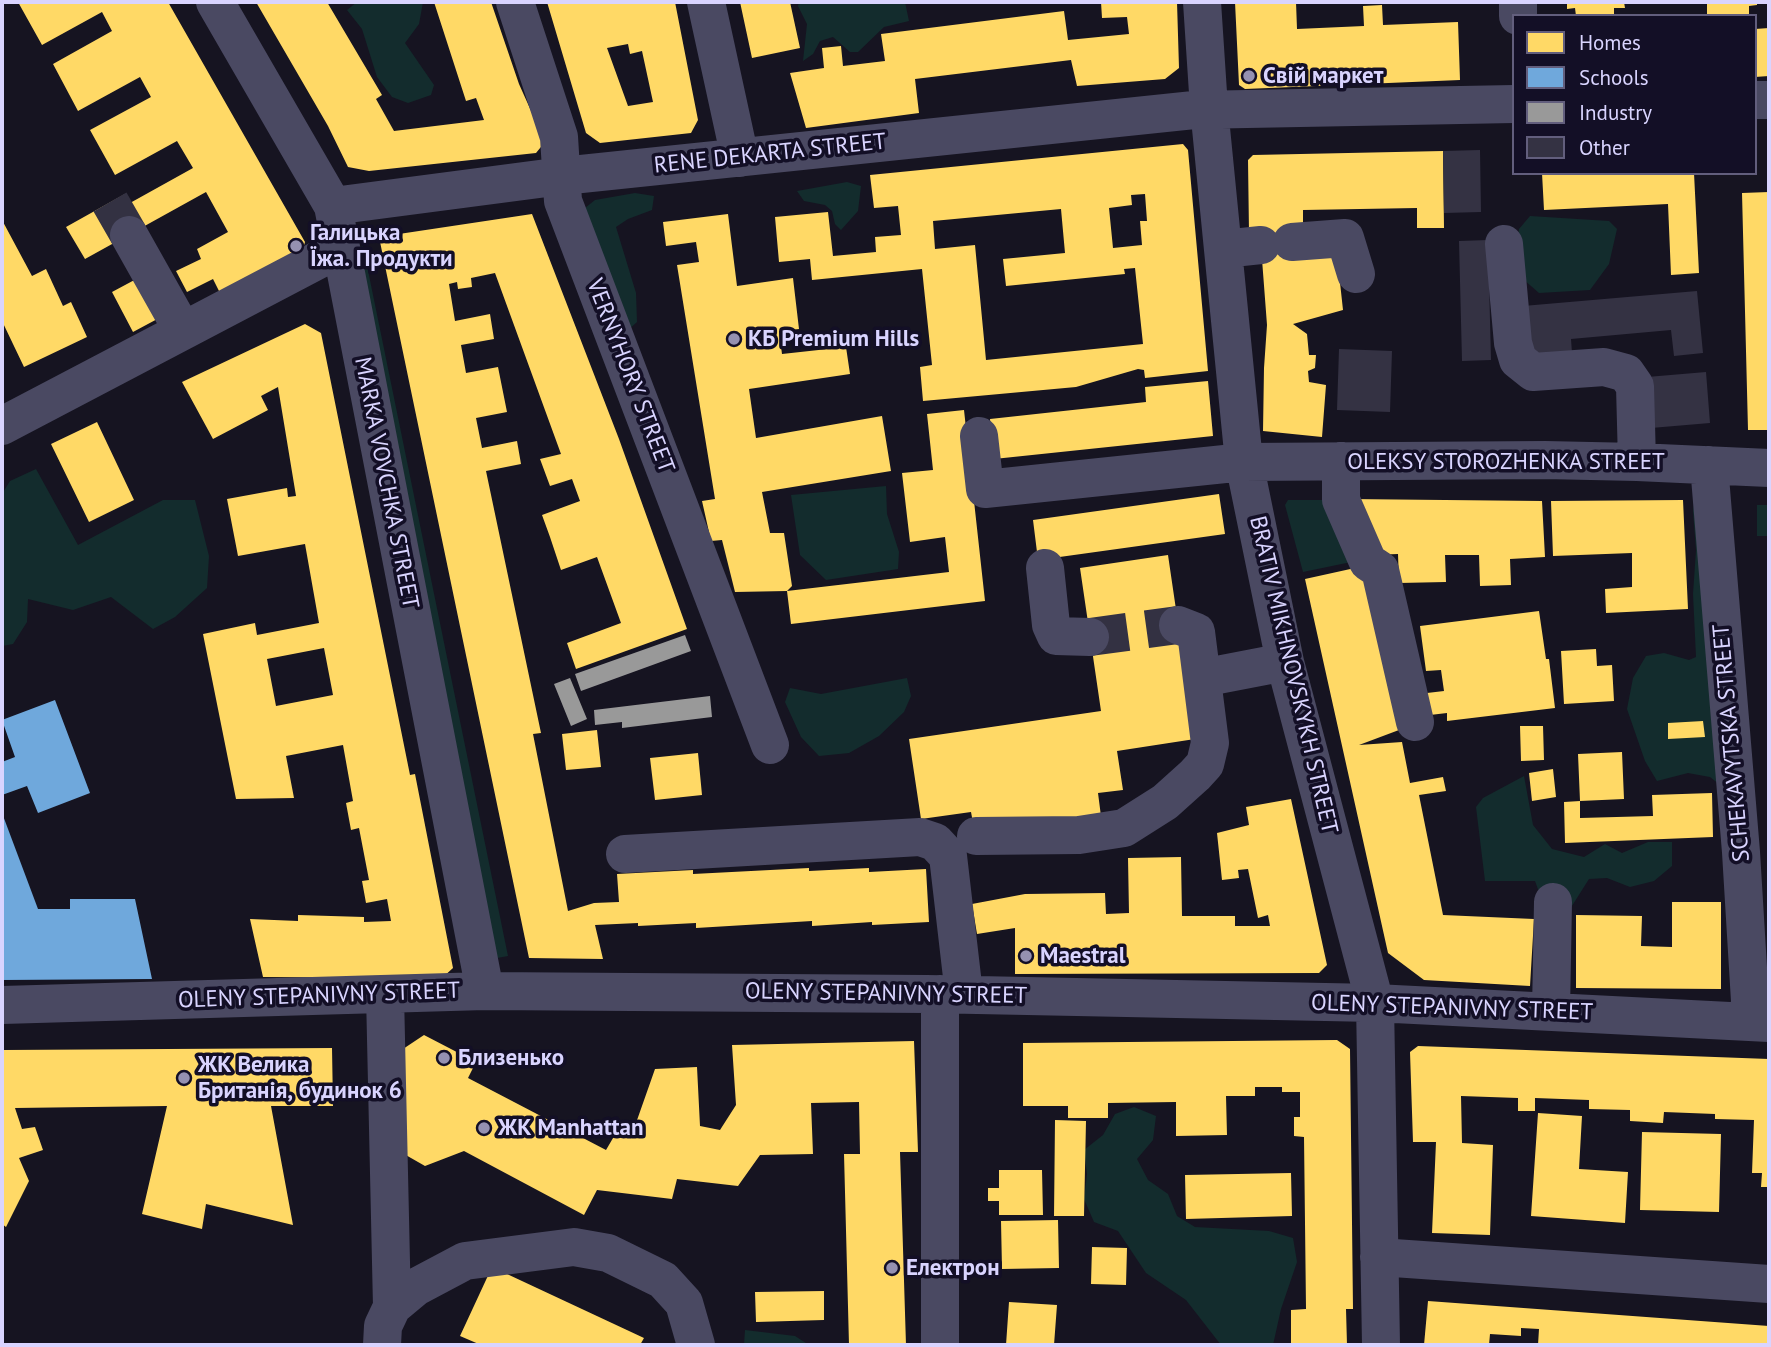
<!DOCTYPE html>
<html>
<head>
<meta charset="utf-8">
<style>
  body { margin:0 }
  #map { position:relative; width:1771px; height:1347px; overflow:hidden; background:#161421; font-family:"PT Sans",sans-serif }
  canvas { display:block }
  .frame { position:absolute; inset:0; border:4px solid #d9d4ff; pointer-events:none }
  .legend { position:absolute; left:1512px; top:14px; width:245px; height:161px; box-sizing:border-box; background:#130f26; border:2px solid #625e7d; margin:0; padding:9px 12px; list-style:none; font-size:21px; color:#d9d4ff }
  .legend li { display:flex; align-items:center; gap:14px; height:35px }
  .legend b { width:35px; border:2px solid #625e7d }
</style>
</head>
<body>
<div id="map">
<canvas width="1771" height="1347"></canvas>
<div class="frame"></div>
<ul class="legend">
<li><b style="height:19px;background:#ffd966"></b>Homes</li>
<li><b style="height:19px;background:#6fa8dc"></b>Schools</li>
<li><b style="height:19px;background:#999"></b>Industry</li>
<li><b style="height:19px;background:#343243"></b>Other</li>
</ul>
</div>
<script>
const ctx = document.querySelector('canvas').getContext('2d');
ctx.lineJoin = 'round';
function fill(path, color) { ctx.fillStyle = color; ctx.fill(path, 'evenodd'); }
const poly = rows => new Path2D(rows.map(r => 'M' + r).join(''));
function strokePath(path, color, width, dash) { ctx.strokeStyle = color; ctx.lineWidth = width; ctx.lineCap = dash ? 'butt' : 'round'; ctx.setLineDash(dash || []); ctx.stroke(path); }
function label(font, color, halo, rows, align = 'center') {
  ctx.font = font + ' "PT Sans",sans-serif'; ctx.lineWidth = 7; ctx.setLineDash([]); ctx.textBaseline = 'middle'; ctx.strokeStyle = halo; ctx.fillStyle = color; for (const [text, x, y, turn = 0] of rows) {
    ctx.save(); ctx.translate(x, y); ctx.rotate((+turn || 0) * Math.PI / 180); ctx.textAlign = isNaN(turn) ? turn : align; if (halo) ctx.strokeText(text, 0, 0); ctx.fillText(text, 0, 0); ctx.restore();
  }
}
fill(poly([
  [357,2,423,2,419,24,405,43,434,85,431,95,408,103,392,97,377,77,362,29,347,10],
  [799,2,905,2,909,21,884,27,858,52,850,52,833,37,820,41,813,54,803,61,807,24,798,6],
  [847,182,861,186,858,211,841,230,835,224,832,211,825,205,804,201,797,191],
  [635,193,654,196,652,210,628,219,616,227,636,293,637,322,627,331,575,216,595,200],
  [1530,216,1609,221,1617,229,1609,264,1590,290,1539,293,1515,272,1519,229],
  [363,246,508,956,486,960,348,253],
  [36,469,78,545,163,500,195,500,209,556,207,588,175,617,153,629,111,597,73,610,28,599,27,622,13,644,2,646,2,494,10,481],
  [1697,483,1734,796,1710,777,1688,773,1657,781,1645,761,1627,709,1633,678,1646,656,1664,653,1689,660,1696,657,1693,594,1696,550,1693,511],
  [886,486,887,514,899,552,898,569,826,580,800,555,791,495],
  [1288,500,1334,500,1356,561,1303,572,1285,505],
  [1757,505,1769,505,1769,536,1757,536],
  [907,678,911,696,904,712,879,736,849,753,819,756,801,737,785,702,790,688,821,694],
  [1524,776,1533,825,1552,849,1584,857,1605,844,1622,853,1648,842,1672,842,1672,866,1654,881,1630,887,1607,878,1589,879,1570,909,1543,903,1535,881,1485,881,1476,807,1483,798],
  [1134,1107,1156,1116,1153,1140,1137,1159,1148,1180,1168,1194,1177,1216,1195,1227,1269,1231,1293,1238,1297,1262,1281,1309,1273,1345,1221,1345,1186,1300,1146,1273,1118,1231,1094,1222,1084,1199,1087,1174,1084,1150,1103,1135,1115,1114],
  [745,1330,795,1336,809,1345,744,1345]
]), '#132c2d');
fill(poly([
  [18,2,168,2,305,242,300,258,221,295,213,279,187,292,176,271,201,259,197,249,228,232,206,192,85,259,66,227,125,194,130,203,193,168,177,141,115,175,90,130,151,97,140,77,78,111,53,64,112,31,102,12,42,45],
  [256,2,327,2,382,95,376,99,394,131,484,120,476,98,466,101,434,2,491,2,519,84,545,142,536,153,369,171,348,167,328,126],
  [547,2,675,2,698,120,691,133,600,143,586,133],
  [628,44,630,54,642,51,653,102,628,106,607,48],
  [740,2,790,2,800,48,752,58],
  [1101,2,1177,2,1179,68,1165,79,1077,86,1071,60,915,79,919,113,806,128,790,73,824,68,822,48,841,46,843,66,885,61,881,34,1064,11,1068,40,1129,34,1127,17,1102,18],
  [1235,2,1296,2,1297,29,1364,26,1363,6,1382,5,1383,25,1458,22,1460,80,1245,89,1239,85],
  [1567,2,1624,2,1625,8,1614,8,1614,16,1576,16,1575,8,1567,9],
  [1707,2,1757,2,1757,5,1749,6,1749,16,1707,16],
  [1769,28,1769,76,1755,77,1755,29],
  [1183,144,1188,150,1208,371,1145,378,1144,370,1138,369,1076,387,923,401,920,367,932,365,922,269,812,280,810,259,779,262,775,217,828,212,833,256,876,252,875,237,901,235,898,206,874,208,870,175],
  [1145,194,1147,221,1140,221,1142,245,1113,248,1109,208,1132,205,1131,195],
  [1061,209,1065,253,1003,259,1006,286,1125,274,1124,269,1135,268,1143,344,986,360,975,245,935,249,933,221],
  [1443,151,1444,228,1417,228,1417,208,1303,210,1303,232,1337,255,1343,310,1293,324,1307,334,1309,355,1316,355,1315,368,1308,371,1309,382,1326,385,1322,437,1263,431,1264,368,1267,325,1260,233,1249,233,1248,160,1253,155],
  [1542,173,1694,173,1699,273,1671,275,1668,204,1544,210],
  [1769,192,1769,430,1748,430,1742,193],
  [532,214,619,439,687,629,576,669,567,643,621,623,597,557,561,570,550,537,542,515,580,501,572,479,550,486,540,459,561,454,495,273,471,278,472,287,458,289,457,282,449,284,455,321,490,314,494,339,461,345,466,373,498,367,507,412,476,418,482,448,517,441,521,464,486,471,541,733,533,734,568,911,594,903,619,902,617,874,693,870,693,874,809,868,809,871,869,868,869,872,926,869,929,922,872,925,872,922,812,926,812,921,696,928,696,923,638,926,638,923,595,925,603,959,529,958,379,237],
  [728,214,737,286,793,278,799,329,779,331,782,354,846,347,850,374,749,389,756,438,882,416,891,471,762,492,770,533,784,533,792,586,787,591,949,572,945,537,910,542,902,473,933,470,927,414,964,410,985,601,791,624,787,591,735,592,722,540,711,541,702,501,715,499,677,265,699,262,696,242,666,246,663,222],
  [2,220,32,276,46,269,63,306,71,302,87,337,24,367,2,321],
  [140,277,161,317,133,332,112,292],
  [305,324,321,333,410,775,415,774,453,968,442,978,263,977,250,919,298,921,298,915,364,917,364,922,391,921,387,899,366,903,362,881,369,880,359,828,351,830,346,803,353,801,343,745,286,756,294,798,236,799,203,634,255,623,257,635,319,623,305,544,238,556,227,499,287,488,288,497,296,496,278,387,261,396,268,410,213,439,182,382],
  [324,648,333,695,276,706,267,659],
  [1208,381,1213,436,994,459,990,419,1146,402,1145,387],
  [97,422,134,500,89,522,51,444],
  [1219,494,1225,534,1038,560,1033,520],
  [1347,499,1542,501,1545,557,1510,559,1511,585,1480,586,1479,555,1445,555,1446,582,1399,583,1398,554,1371,555],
  [1683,500,1688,609,1606,613,1605,589,1632,587,1632,553,1553,556,1551,501],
  [1168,555,1195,739,1117,751,1123,790,1098,793,1102,824,974,828,971,812,921,819,909,739,1101,711,1080,568],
  [1364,566,1399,730,1359,745,1402,742,1410,783,1443,777,1446,791,1419,795,1443,915,1534,919,1530,986,1424,980,1388,953,1305,579],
  [1539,611,1546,659,1549,659,1555,708,1447,721,1447,713,1430,715,1427,693,1444,691,1441,670,1426,671,1420,626],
  [1596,649,1597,666,1612,665,1614,701,1564,704,1561,651],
  [1703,721,1705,737,1668,739,1668,723],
  [1520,726,1543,726,1544,760,1521,761],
  [597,730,601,767,566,770,562,734],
  [1622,752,1624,799,1580,801,1580,818,1653,816,1652,795,1712,793,1713,837,1565,843,1564,802,1580,801,1578,754],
  [698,753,702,795,655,800,650,758],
  [1553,769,1556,797,1532,801,1529,773],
  [1291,799,1327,965,1319,973,1015,974,1015,928,977,934,972,904,1025,894,1105,893,1106,914,1129,913,1128,858,1181,857,1182,916,1235,916,1235,926,1270,926,1268,915,1258,918,1248,869,1238,870,1239,878,1222,880,1217,833,1249,825,1246,807],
  [1672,902,1721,902,1721,989,1576,988,1576,915,1642,916,1641,946,1672,947],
  [424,1035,476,1062,468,1078,606,1150,623,1121,636,1123,655,1069,697,1067,700,1126,720,1130,736,1105,732,1045,914,1041,918,1152,900,1152,906,1345,849,1345,844,1154,860,1154,859,1102,811,1103,813,1154,760,1155,738,1186,677,1179,672,1199,597,1190,584,1215,464,1151,425,1166,404,1154,400,1051],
  [1337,1040,1350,1049,1353,1309,1346,1309,1347,1345,1291,1345,1291,1310,1306,1309,1304,1137,1294,1136,1294,1117,1300,1117,1300,1092,1282,1092,1282,1087,1255,1087,1255,1096,1226,1096,1227,1135,1176,1136,1176,1102,1108,1103,1108,1118,1068,1118,1068,1106,1023,1106,1023,1043],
  [1418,1046,1769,1059,1769,1187,1761,1187,1762,1173,1752,1173,1754,1120,1715,1119,1715,1114,1664,1112,1663,1123,1630,1121,1630,1110,1589,1109,1589,1100,1535,1098,1535,1111,1518,1111,1518,1098,1461,1096,1462,1143,1493,1145,1490,1235,1432,1233,1436,1142,1413,1142,1410,1052],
  [332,1048,333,1106,271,1106,293,1225,206,1204,202,1229,142,1214,167,1106,15,1108,22,1129,35,1127,43,1150,19,1158,29,1181,6,1227,2,1224,4,1050],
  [1538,1113,1582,1116,1579,1169,1628,1172,1625,1223,1531,1216],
  [1055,1120,1086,1121,1084,1216,1054,1216],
  [1642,1132,1721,1134,1719,1212,1640,1210],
  [999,1170,1042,1170,1043,1215,999,1215,999,1201,988,1201,988,1188,999,1188],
  [1291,1173,1292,1216,1186,1219,1185,1175],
  [1058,1220,1059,1268,1002,1269,1001,1221],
  [1092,1247,1127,1248,1126,1285,1091,1284],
  [492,1267,644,1338,640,1345,481,1345,460,1336],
  [824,1291,824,1320,756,1322,755,1292],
  [1428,1301,1769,1326,1769,1345,1538,1345,1539,1329,1521,1328,1521,1336,1490,1334,1489,1345,1424,1345],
  [1009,1302,1057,1305,1054,1345,1006,1345]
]), '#ffd966');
fill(poly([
  [55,700,90,793,38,813,27,786,2,795,2,762,15,757,2,720],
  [2,813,38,909,70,909,70,899,135,899,152,979,2,980]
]), '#6fa8dc');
fill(poly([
  [685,635,691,651,581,691,575,674],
  [570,678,587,719,571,726,554,684],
  [710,696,712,717,622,728,622,722,595,725,594,710]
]), '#999');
fill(poly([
  [1480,150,1481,212,1444,213,1443,151],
  [1488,240,1491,360,1462,361,1459,241],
  [1697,291,1703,353,1674,356,1671,330,1571,339,1572,353,1527,358,1523,306],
  [1339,349,1392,351,1390,412,1337,410],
  [1706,372,1710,423,1651,428,1647,377]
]), '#343243');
strokePath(poly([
  [110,202,129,235],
  [1090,637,1178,625]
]), '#333142', 38, [38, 19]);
strokePath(poly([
  [215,2,333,206,485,991],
  [515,2,559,137,563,201,770,745],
  [706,2,740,158],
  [1202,2,1209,108,1244,462,1285,662,1375,1003,1381,1345],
  [1518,2,1518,16],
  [1755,100,1769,100],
  [333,206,562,176,1194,110,1514,104],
  [129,235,183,331],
  [1292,242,1345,238,1356,274],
  [1504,244,1513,343,1518,360,1533,372,1604,367,1626,373,1635,386,1637,462],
  [1223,249,1261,245],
  [2,426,341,248],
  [979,436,985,489,1244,462,1545,460,1637,462,1769,468],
  [1341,461,1341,500,1368,562,1380,570,1415,722],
  [1709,465,1741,852,1750,1001,1748,1022],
  [1045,568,1051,625,1056,636,1090,637],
  [1202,678,1285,662],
  [976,836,1079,835,1124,828,1165,802,1195,775,1205,764,1210,743,1196,632,1178,625],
  [625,854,920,837,935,842,948,856,964,994],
  [385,994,392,1307],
  [940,994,940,1345],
  [2,1005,485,991,927,994,1375,1003,1769,1023],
  [1551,1012,1553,902],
  [1379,1257,1769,1284],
  [382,1345,383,1326,392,1307,416,1287,465,1261,574,1247,608,1253,663,1280,684,1303,696,1345]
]), '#4a4962', 38);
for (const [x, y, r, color] of [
  [1249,76,7,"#9591b1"],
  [296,246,7,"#9591b1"],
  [734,339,7,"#9591b1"],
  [1026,956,7,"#9591b1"],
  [444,1058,7,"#9591b1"],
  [184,1078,7,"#9591b1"],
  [484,1128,7,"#9591b1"],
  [892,1268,7,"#9591b1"]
]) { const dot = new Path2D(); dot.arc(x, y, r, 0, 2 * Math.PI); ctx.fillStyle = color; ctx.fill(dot); strokePath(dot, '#130f26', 2.5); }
label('bold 23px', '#d9d4ff', '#130f26', [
  ["Свій маркет",1263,76],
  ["Галицька",310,233],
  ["Їжа. Продукти",310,259],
  ["КБ Premium Hills",748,339],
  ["Maestral",1040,956],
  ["Близенько",458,1058],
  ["ЖК Велика",198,1065],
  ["Британія, будинок 6",198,1091],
  ["ЖК Manhattan",498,1128],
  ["Електрон",906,1268]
], 'left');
label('23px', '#d9d4ff', '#130f26', [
  ["RENE DEKARTA STREET",770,154,-6],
  ["VERNYHORY STREET",630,376,69],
  ["OLEKSY STOROZHENKA STREET",1506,462],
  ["MARKA VOVCHKA STREET",386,483,79],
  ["BRATIV MIKHNOVSKYKH STREET",1293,675,77],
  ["SCHEKAVYTSKA STREET",1732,743,-95],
  ["OLENY STEPANIVNY STREET",886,994,1],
  ["OLENY STEPANIVNY STREET",319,996,-2],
  ["OLENY STEPANIVNY STREET",1452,1008,2]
]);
</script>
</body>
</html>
